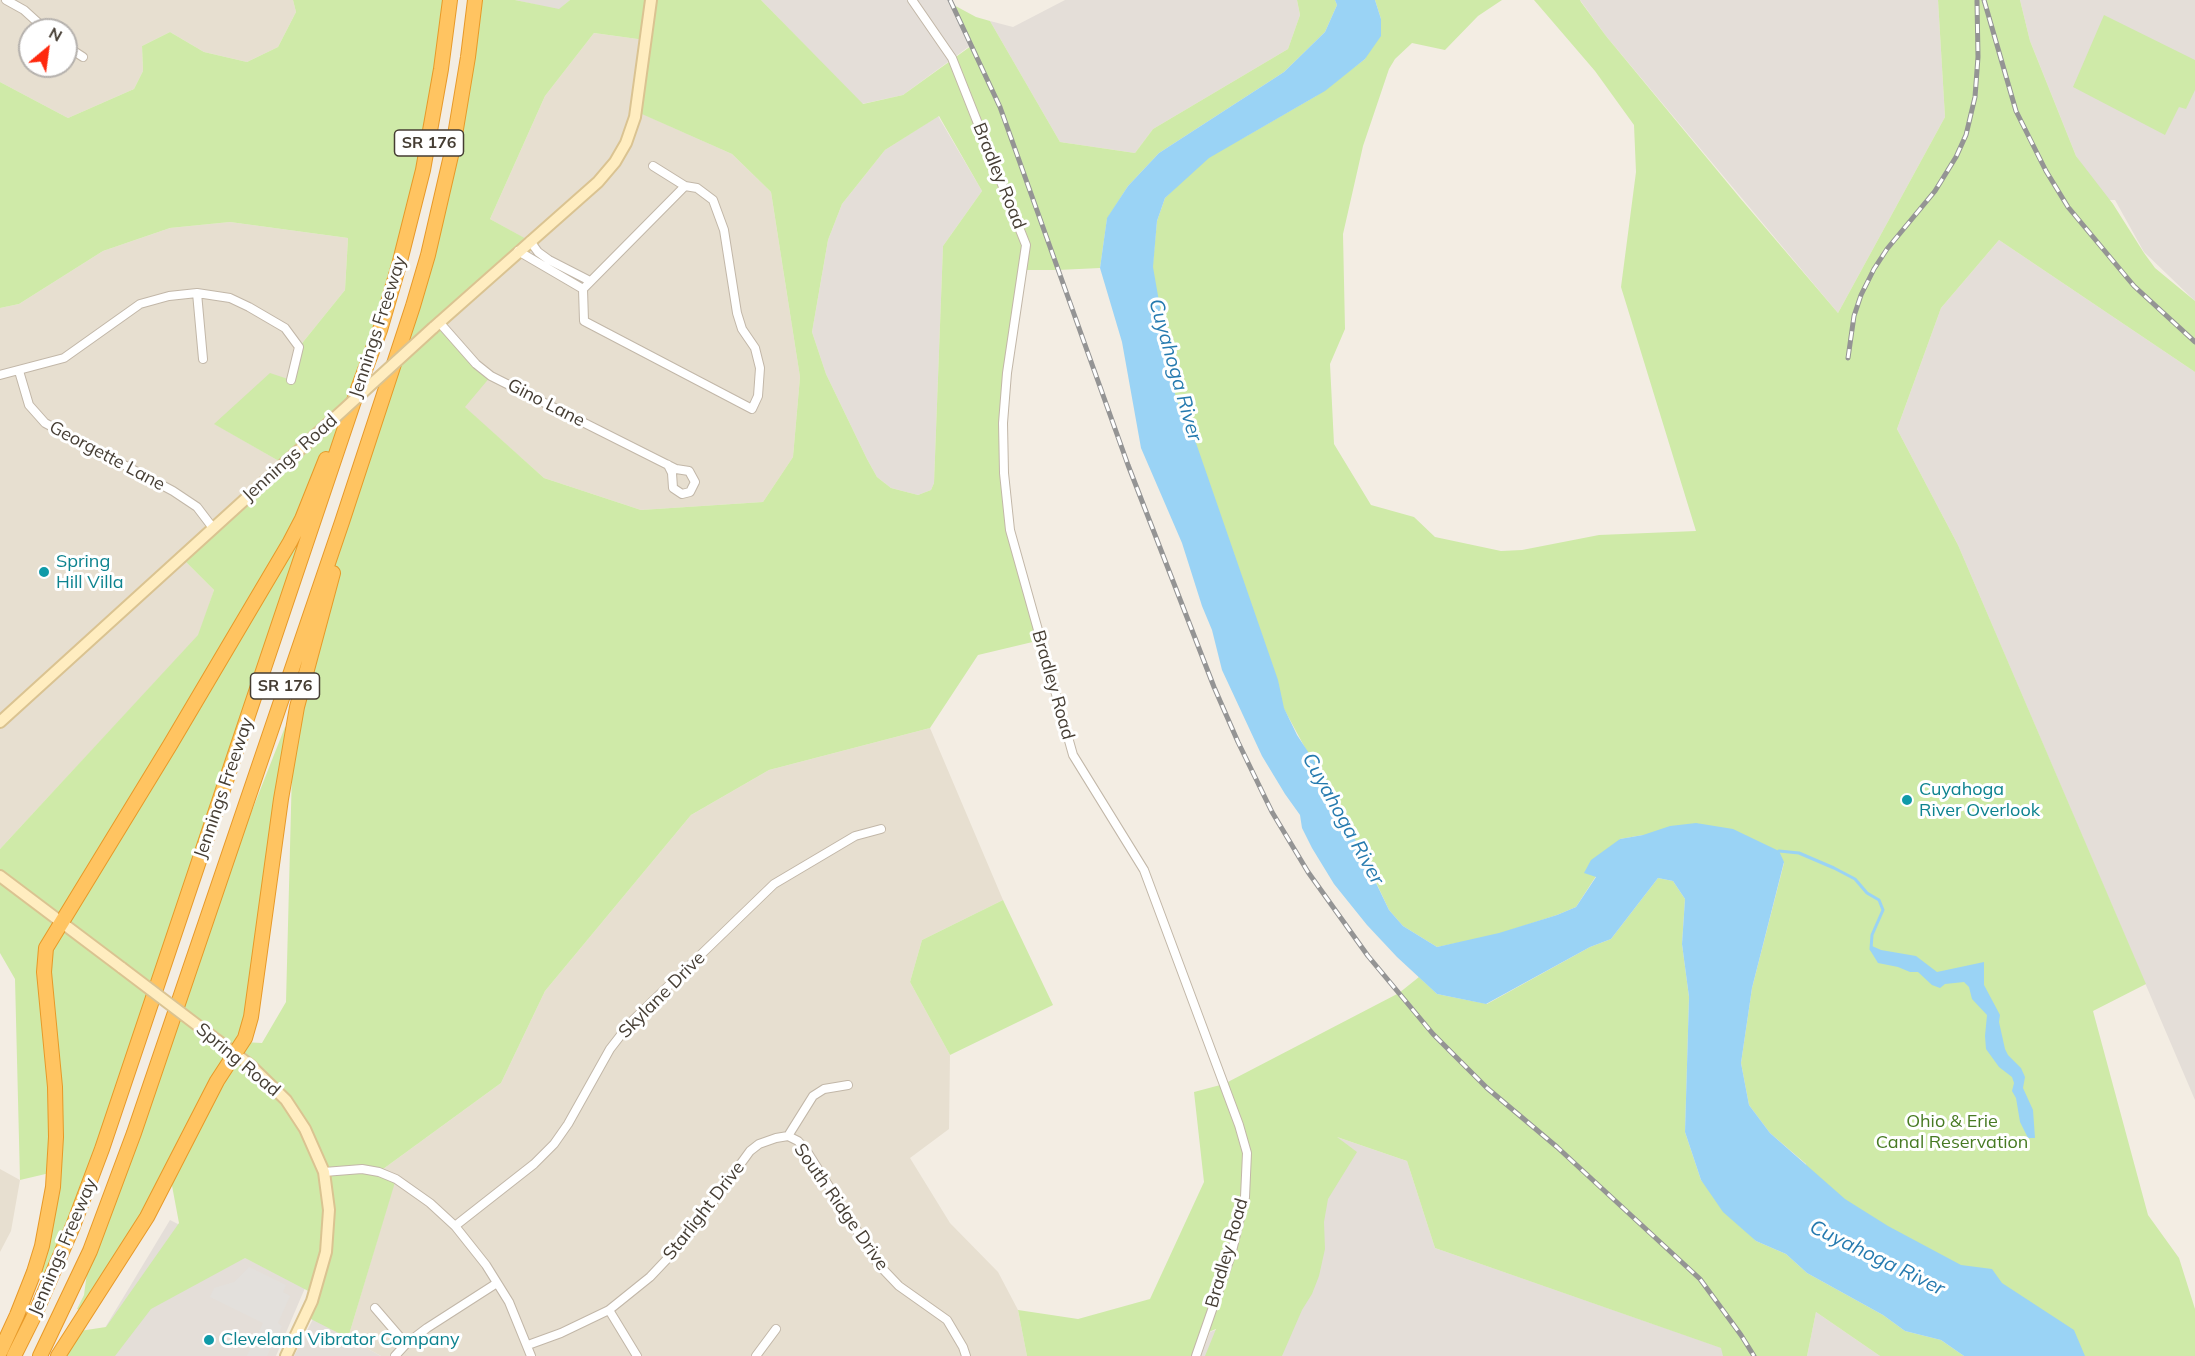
<!DOCTYPE html>
<html>
<head>
<meta charset="utf-8">
<style>
  body { margin:0 }
  #map { position:relative; width:2195px; height:1356px; overflow:hidden; background:#f3ede3; font-family:Mulish,sans-serif }
  canvas { display:block }
  .north { position:absolute; left:18px; top:18px; width:60px; height:60px; box-sizing:border-box; background:#fff; border:2px solid #b5b1ad; border-radius:50%; rotate:29deg; font-size:16px; font-weight:700; line-height:24px; text-align:center; color:#453d33 }
  .north::after { content:''; display:block; margin:auto; width:21px; height:27px; background:#ff280d; clip-path:polygon(50% 0,100% 100%,50% 72%,0 100%) }
</style>
</head>
<body>
<div id="map">
<canvas width="2195" height="1356"></canvas>
<div class="north">N</div>
</div>
<script>
const ctx = document.querySelector('canvas').getContext('2d');
ctx.lineJoin = 'round';
function fill(path, color) { ctx.fillStyle = color; ctx.fill(path, 'evenodd'); }
const poly = rows => new Path2D(rows.map(r => 'M' + r).join(''));
function strokePath(path, color, width, dash) { ctx.strokeStyle = color; ctx.lineWidth = width; ctx.lineCap = dash ? 'butt' : 'round'; ctx.setLineDash(dash || []); ctx.stroke(path); }
function label(font, color, halo, rows, align = 'center') {
  ctx.font = font + ' Mulish,sans-serif'; ctx.lineWidth = 6; ctx.setLineDash([]); ctx.textBaseline = 'middle'; ctx.strokeStyle = halo; ctx.fillStyle = color; for (const [text, x, y, turn = 0] of rows) {
    ctx.save(); ctx.translate(x, y); ctx.rotate((+turn || 0) * Math.PI / 180); ctx.textAlign = isNaN(turn) ? turn : align; if (halo) ctx.strokeText(text, 0, 0); ctx.fillText(text, 0, 0); ctx.restore();
  }
}
fill(poly([
  [0,0,293,0,296,12,278,47,247,62,204,52,170,32,142,46,143,71,134,89,68,118,0,82],
  [30,30,66,30,66,66,30,66],
  [594,33,645,40,636,111,732,154,771,192,800,377,793,457,763,502,641,510,544,478,464,407,439,322,529,241,490,219,545,96],
  [230,222,348,238,345,290,299,347,291,380,215,424,284,464,181,557,214,590,199,635,0,849,0,308,19,304,103,251,170,228],
  [930,728,1003,900,922,940,910,982,950,1055,949,1129,910,1158,950,1223,998,1272,1018,1310,1027,1356,381,1356,348,1338,395,1180,379,1172,501,1083,545,991,691,815,769,770],
  [0,1169,20,1180,11,1231,0,1252]
]), '#e7dfd0');
fill(poly([
  [515,0,570,0,559,10],
  [761,0,950,0,971,45,903,95,862,104],
  [1065,0,1297,0,1300,15,1288,49,1153,129,1135,153,1060,142,990,21,1013,27],
  [1580,0,1938,0,1945,117,1838,313,1606,36],
  [2020,0,2195,0,2195,301,2144,252,2115,200,2106,200,2076,156,2030,41],
  [938,116,982,191,943,246,934,483,931,490,918,495,891,488,877,477,867,459,826,374,812,332,828,240,842,204,885,150],
  [1999,240,2195,372,2195,1100,1958,545,1897,429,1941,308],
  [1334,1136,1407,1161,1435,1248,1745,1356,1201,1356,1210,1332,1285,1305],
  [170,1220,305,1288,276,1356,88,1356],
  [1816,1312,1880,1356,1807,1356],
  [313,1319,348,1338,381,1356,294,1356]
]), '#e4ded8');
fill(poly([
  [293,0,450,0,399,265,335,438,291,542,304,553,49,1281,34,1272,54,1172,20,1180,15,979,0,953,0,849,198,635,214,590,181,557,284,464,214,424,270,373,291,380,299,347,345,290,348,238,230,222,170,228,103,251,19,304,0,308,0,82,68,118,134,89,143,71,142,46,170,32,204,52,247,62,278,47,296,12],
  [475,0,515,0,559,9,570,0,761,0,863,104,903,95,971,46,950,3,976,17,990,21,1060,142,1135,153,1153,129,1288,49,1300,15,1297,0,1335,0,1337,5,1325,32,1284,72,1159,153,1128,186,1107,219,1100,268,1058,270,1022,270,1003,423,1010,530,1041,640,978,655,930,728,769,770,691,815,545,991,501,1083,379,1172,396,1179,348,1338,305,1316,314,1294,245,1258,151,1309,115,1356,58,1356,73,1332,106,1327,179,1223,170,1175,82,1311,77,1309,84,1295,90,1251,189,970,285,727,288,725,243,1042,262,1043,286,1002,293,732,334,568,342,522,428,255],
  [594,33,645,40,635,111,732,154,771,192,800,377,793,457,763,502,641,510,544,478,465,407,491,376,439,322,530,241,490,219,545,96],
  [939,116,982,191,943,246,934,483,931,490,918,495,891,488,877,477,867,459,826,374,812,332,828,240,842,204,885,150],
  [1375,0,1502,0,1478,16,1445,50,1412,43,1395,59,1389,69,1363,146,1343,234,1345,329,1330,364,1334,444,1371,505,1414,517,1435,537,1501,551,1522,550,1599,535,1696,531,1621,287,1636,172,1634,125,1595,71,1534,0,1580,0,1581,2,1606,36,1740,198,1838,313,1945,117,1938,0,2020,0,2030,41,2076,156,2113,204,2144,253,2155,268,2195,301,2195,372,1999,240,1941,308,1897,429,1958,545,2146,984,2093,1011,2148,1215,2179,1258,2195,1309,2195,1356,2063,1356,1810,1201,1806,1164,1770,1133,1749,1105,1741,1063,1752,988,1784,863,1643,835,1620,839,1576,907,1557,915,1477,941,1462,942,1437,947,1403,926,1389,910,1365,859,1283,707,1170,404,1150,293,1157,221,1165,198,1210,152,1243,138,1316,96,1365,59,1381,19],
  [2104,15,2195,60,2195,90,2186,109,2179,107,2165,135,2073,87],
  [1658,878,1673,881,1685,899,1682,944,1689,997,1685,1132,1701,1180,1756,1241,1786,1254,1807,1273,1883,1315,1905,1331,1941,1340,1964,1356,1880,1356,1816,1312,1807,1356,1723,1356,1721,1348,1435,1248,1407,1161,1337,1137,1357,1152,1328,1199,1324,1222,1325,1249,1319,1276,1312,1294,1302,1310,1282,1356,1205,1356,1216,1329,1204,1334,1196,1356,1027,1356,1018,1310,1078,1319,1150,1299,1204,1182,1194,1092,1224,1084,1399,993,1419,977,1437,994,1487,1004,1590,947,1611,939],
  [1003,900,1053,1005,950,1055,910,982,922,940]
]), '#cfeaa8');
fill(poly([
  [249,1267,286,1285,283,1292,290,1296,278,1323,282,1326,267,1356,247,1356,263,1323,210,1297,214,1288,234,1282]
]), '#e3e0dc');
fill(poly([
  [1335,0,1375,0,1381,19,1381,36,1365,59,1325,91,1209,158,1165,198,1157,221,1153,267,1176,399,1195,440,1278,680,1284,708,1297,735,1326,779,1389,910,1403,926,1437,947,1499,933,1557,915,1576,907,1596,877,1584,873,1591,860,1620,839,1643,835,1670,826,1696,823,1733,829,1779,851,1784,862,1752,988,1741,1063,1749,1105,1770,1133,1845,1199,1888,1226,1961,1265,1992,1269,2002,1283,2074,1330,2085,1356,1964,1356,1941,1340,1905,1331,1883,1315,1807,1273,1786,1254,1756,1241,1723,1212,1701,1180,1685,1132,1689,997,1682,944,1685,899,1673,881,1658,878,1611,939,1590,947,1486,1004,1437,994,1397,957,1367,925,1334,884,1312,848,1302,828,1300,815,1285,794,1262,756,1222,670,1212,630,1202,606,1182,543,1141,448,1122,342,1100,268,1107,218,1128,186,1159,153,1284,72,1325,32,1337,5],
  [1872,946,1881,950,1916,956,1937,972,1984,962,1984,985,2000,1015,1999,1022,2005,1049,2008,1055,2021,1068,2025,1077,2023,1088,2033,1110,2035,1138,2028,1138,2020,1122,2016,1098,2012,1091,2014,1083,2012,1077,1999,1067,1986,1049,1985,1036,1987,1015,1972,999,1969,987,1964,982,1945,984,1940,988,1932,985,1918,972,1910,972,1898,967,1878,963,1870,950]
]), '#9ad3f5');
strokePath(poly([
  [1779,851,1799,853,1834,868,1855,879,1867,893,1879,900,1883,910,1872,935,1871,949]
]), '#9ad3f5', 3);
const street = poly([
  [6,0,24,10,46,30],
  [912,0,952,58,1026,245,1007,373,1003,423,1004,473,1010,530,1073,755,1144,870,1239,1125,1247,1153,1245,1197,1231,1255,1196,1356],
  [66,46,83,57],
  [530,241,538,252,549,260,590,281],
  [518,251,583,289],
  [583,289,584,321,752,409,758,396,760,368,755,348,742,329,737,313,724,230,713,200,697,188,685,186,653,166],
  [583,289,685,186],
  [197,293,203,359],
  [439,322,476,364,491,376,668,465,676,469,689,471,695,482,690,492,682,494,673,488,672,473,668,465],
  [19,371,29,405,45,423,173,491,197,507,213,528],
  [0,375,64,358,140,304,169,296,197,293,230,298,249,307,285,328,299,347,291,380],
  [788,1136,798,1141,806,1150,878,1264,899,1286,947,1320,963,1347,966,1356],
  [788,1136,813,1096,824,1089,848,1085],
  [324,1172,362,1169,379,1172,396,1179,430,1203,455,1226,486,1265,509,1302,531,1356],
  [455,1226,534,1164,554,1144,568,1124,610,1049,631,1022,774,884,855,836,881,829],
  [375,1308,406,1344],
  [609,1310,637,1356],
  [528,1345,561,1333,609,1310,650,1277,686,1239,750,1151,759,1144,776,1138,788,1136],
  [395,1356,406,1344,427,1328,497,1283],
  [756,1356,776,1329]
]);
const secondary = poly([
  [433,328,598,182,615,162,626,143,635,117,651,0],
  [0,722,284,464],
  [0,876,122,968],
  [205,1031,250,1065,286,1100,305,1129,324,1172,329,1210,326,1252,312,1301,286,1356]
]);
const highway = poly([
  [0,1352,17,1315,34,1272,42,1246,53,1187,56,1137,55,1087,44,972,46,948,170,745,290,542,302,519,326,459],
  [14,1356,35,1314,73,1226,102,1149,359,386,380,330,399,265,423,170,441,69,450,0],
  [40,1356,90,1251,134,1133,342,522,413,306,428,255,453,147,468,57,475,0],
  [58,1356,147,1217,217,1081,245,1038,251,1017,281,799,297,707,333,573]
]);
strokePath(street, '#c2b7a8', 10);
strokePath(secondary, '#dac391', 14);
strokePath(highway, '#e79928', 16);
strokePath(street, '#fff', 8);
strokePath(secondary, '#ffedc0', 10);
strokePath(highway, '#ffc461', 14);
const rail = poly([
  [950,0,1000,107,1128,465,1214,687,1238,742,1272,812,1308,872,1368,956,1433,1034,1487,1088,1557,1147,1700,1279,1741,1335,1754,1356],
  [1984,0,2016,111,2046,171,2068,207,2134,286,2195,342],
  [1848,358,1854,316,1861,295,1874,269,1887,249,1935,191,1956,157,1966,135,1975,97,1978,57,1977,1]
]);
strokePath(rail, '#949494', 5);
strokePath(rail, '#fff', 3, [9]);
const secondaryBridge = poly([
  [284,464,433,328],
  [122,968,205,1031]
]);
strokePath(secondaryBridge, '#dac391', 14, []);
strokePath(secondaryBridge, '#ffedc0', 10);
for (const [x, y, r, color] of [
  [44,572,6,"#0f9aa8"],
  [1907,800,6,"#0f9aa8"],
  [209,1340,6,"#0f9aa8"]
]) { const dot = new Path2D(); dot.arc(x, y, r, 0, 2 * Math.PI); ctx.fillStyle = color; ctx.fill(dot); strokePath(dot, '#fff', 2); }
for (const [x, y, w] of [
  [429,143,69],
  [285,686,69]
]) { const box = new Path2D(); box.roundRect(x - w / 2, y - 13, w, 26, 4.5); ctx.fillStyle = '#fff'; ctx.fill(box); strokePath(box, '#453d33', 1.5); }
label('bold 16px', '#453d33', null, [
  ["SR 176",429,143],
  ["SR 176",285,686]
]);
label('18px', '#453d33', '#fff', [
  ["Bradley Road",999,176,68],
  ["Jennings Freeway",378,327,-72],
  ["Gino Lane",546,403,27],
  ["Georgette Lane",107,456,28],
  ["Jennings Road",290,458,-42],
  ["Bradley Road",1053,685,74],
  ["Jennings Freeway",224,788,-71],
  ["Skylane Drive",662,995,-45],
  ["Spring Road",238,1060,40],
  ["South Ridge Drive",841,1207,55],
  ["Starlight Drive",704,1211,-52],
  ["Jennings Freeway",63,1247,-67],
  ["Bradley Road",1227,1253,-74]
]);
label('18px', '#0d838f', '#fff', [
  ["Spring",56,562],
  ["Hill Villa",56,583],
  ["Cuyahoga",1919,790],
  ["River Overlook",1919,811],
  ["Cleveland Vibrator Company",221,1340]
], 'left');
label('18px', '#477a23', '#fff', [
  ["Ohio & Erie",1952,1122],
  ["Canal Reservation",1952,1143]
]);
label('italic 20px', '#257aaf', '#fff', [
  ["Cuyahoga River",1175,370,74],
  ["Cuyahoga River",1343,819,61],
  ["Cuyahoga River",1877,1258,26]
]);
</script>
</body>
</html>
